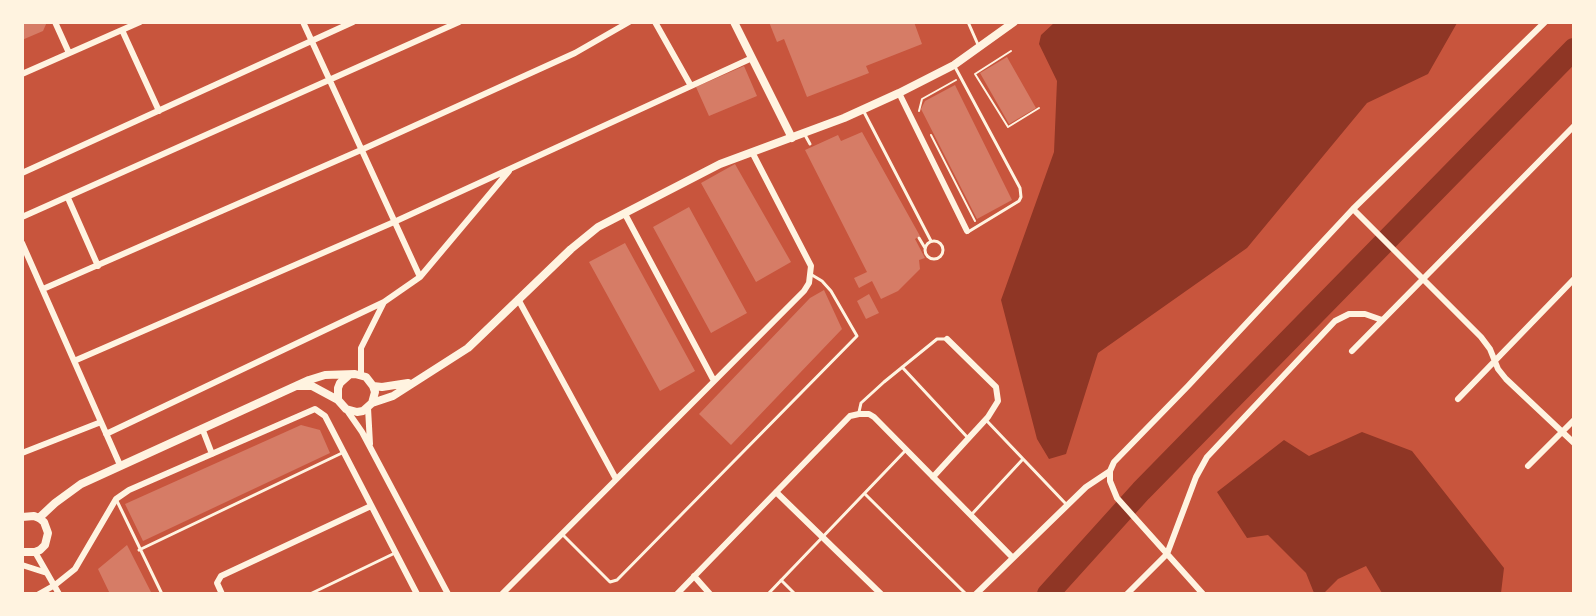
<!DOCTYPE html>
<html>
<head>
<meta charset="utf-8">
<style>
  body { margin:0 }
  #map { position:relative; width:1596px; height:616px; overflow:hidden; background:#c8553d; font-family:"Asap Condensed",sans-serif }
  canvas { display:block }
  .frame { position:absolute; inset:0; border:24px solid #fff3e0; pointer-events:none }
</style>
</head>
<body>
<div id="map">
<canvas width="1596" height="616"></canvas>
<div class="frame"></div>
</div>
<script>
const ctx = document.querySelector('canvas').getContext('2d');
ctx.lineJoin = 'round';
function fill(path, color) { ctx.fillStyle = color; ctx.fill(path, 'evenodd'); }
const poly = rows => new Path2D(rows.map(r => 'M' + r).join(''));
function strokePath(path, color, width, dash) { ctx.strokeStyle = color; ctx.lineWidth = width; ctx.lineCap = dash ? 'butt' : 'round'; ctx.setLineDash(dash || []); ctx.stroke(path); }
fill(poly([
  [1054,23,1457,23,1428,74,1367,103,1247,248,1098,353,1066,454,1049,459,1037,439,1001,300,1054,152,1057,81,1039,44,1041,35],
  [1362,432,1412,451,1504,568,1501,593,1382,593,1366,566,1338,579,1324,593,1314,593,1306,573,1268,535,1247,538,1217,492,1284,440,1309,456]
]), '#8f3625');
strokePath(poly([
  [1048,594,1141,491,1574,49]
]), '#8f3625', 22);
fill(poly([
  [22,22,47,22,43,31,22,40],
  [769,22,914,22,922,44,866,66,869,73,807,97,784,39,777,42],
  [1007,57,1036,108,1009,124,980,73],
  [744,66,757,96,709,116,696,87],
  [955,85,1012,200,977,219,921,109,925,101],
  [862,132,920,236,915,239,925,258,919,260,920,269,898,291,881,299,872,281,859,288,854,278,867,272,805,150,838,135,841,141],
  [735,164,791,262,756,282,701,183],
  [689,207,747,313,711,333,653,227],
  [625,243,695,371,660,391,589,262],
  [824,290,842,329,731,445,699,414,810,298],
  [869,294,879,313,866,319,857,301],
  [301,425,320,430,330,453,143,541,125,504],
  [127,545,152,594,110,594,98,569]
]), '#d67c66');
strokePath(poly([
  [1011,51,975,74,1008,127,1039,108],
  [919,111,922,99,956,80],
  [931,135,975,221]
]), '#fff3e0', 2);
strokePath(poly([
  [968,22,979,47],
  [954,65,1020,188,1021,197,1019,201,968,232],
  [863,110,931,241],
  [805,135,810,144],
  [919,238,925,248],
  '925 250a9 9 0 1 1 18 0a9 9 0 1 1-18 0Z',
  [902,367,968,438],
  [859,412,861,403,884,382,937,339,947,339],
  [986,420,1066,504],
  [865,494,966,594],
  [117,501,162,594],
  [972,514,1023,459],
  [563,535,610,582,617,580,857,336,831,291,822,281,812,275],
  [139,550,342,453],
  [781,580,795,594],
  [310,594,395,553],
  [768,594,906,450]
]), '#fff3e0', 3);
strokePath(poly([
  [55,22,69,53],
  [303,22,420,277],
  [655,22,691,86],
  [122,30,159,111],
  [22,74,140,22],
  [899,93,967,231],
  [22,173,353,22],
  [68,198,98,266],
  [1353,209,1481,337,1490,349,1498,369,1506,379,1574,443],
  [625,214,714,381],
  [22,217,459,22],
  [22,243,120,465],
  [43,289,361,150,575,53,629,22],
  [518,299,616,479],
  [1352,351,1574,126],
  [74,361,394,222,752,58],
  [361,375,361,348,384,302,420,277,509,171],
  [1458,399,1574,279],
  [368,408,370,444],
  [346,409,362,432,448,594],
  [202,428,212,454],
  [106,434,384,302],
  [22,453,101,422],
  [1528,466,1574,420],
  [933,477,988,417,998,401,996,387,947,339],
  [776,492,881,594],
  [35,552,59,594],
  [22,565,47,573],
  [694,576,710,594],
  [39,594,55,585,75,569,116,499,129,490,315,409,325,416,417,594],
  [222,594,217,583,221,576,371,506],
  [502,594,804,291,809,283,811,266,752,152],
  [677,594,850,416,859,414,869,414,874,417,1013,558],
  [976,594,1086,487,1110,471],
  [1127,594,1167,554,1196,477,1207,457,1335,321,1349,314,1365,314,1382,320],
  [1203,594,1117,498,1110,481,1110,471,1114,462,1188,386,1353,209,1545,22]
]), '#fff3e0', 6);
strokePath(poly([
  [734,22,792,138],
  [298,386,312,386,338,400],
  [373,386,382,387,408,383],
  [372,403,393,396,468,348,571,249,598,227,720,164,844,118,899,93,954,65,1014,22],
  [22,517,34,516,39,518,44,522,48,533,45,545,40,550,35,552,22,552],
  [39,518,55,503,81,484,309,380,325,375,355,374,366,377,373,386,375,392,372,403,363,411,357,412,346,409,338,400,338,388,340,383,349,375]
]), '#fff3e0', 8);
</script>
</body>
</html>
